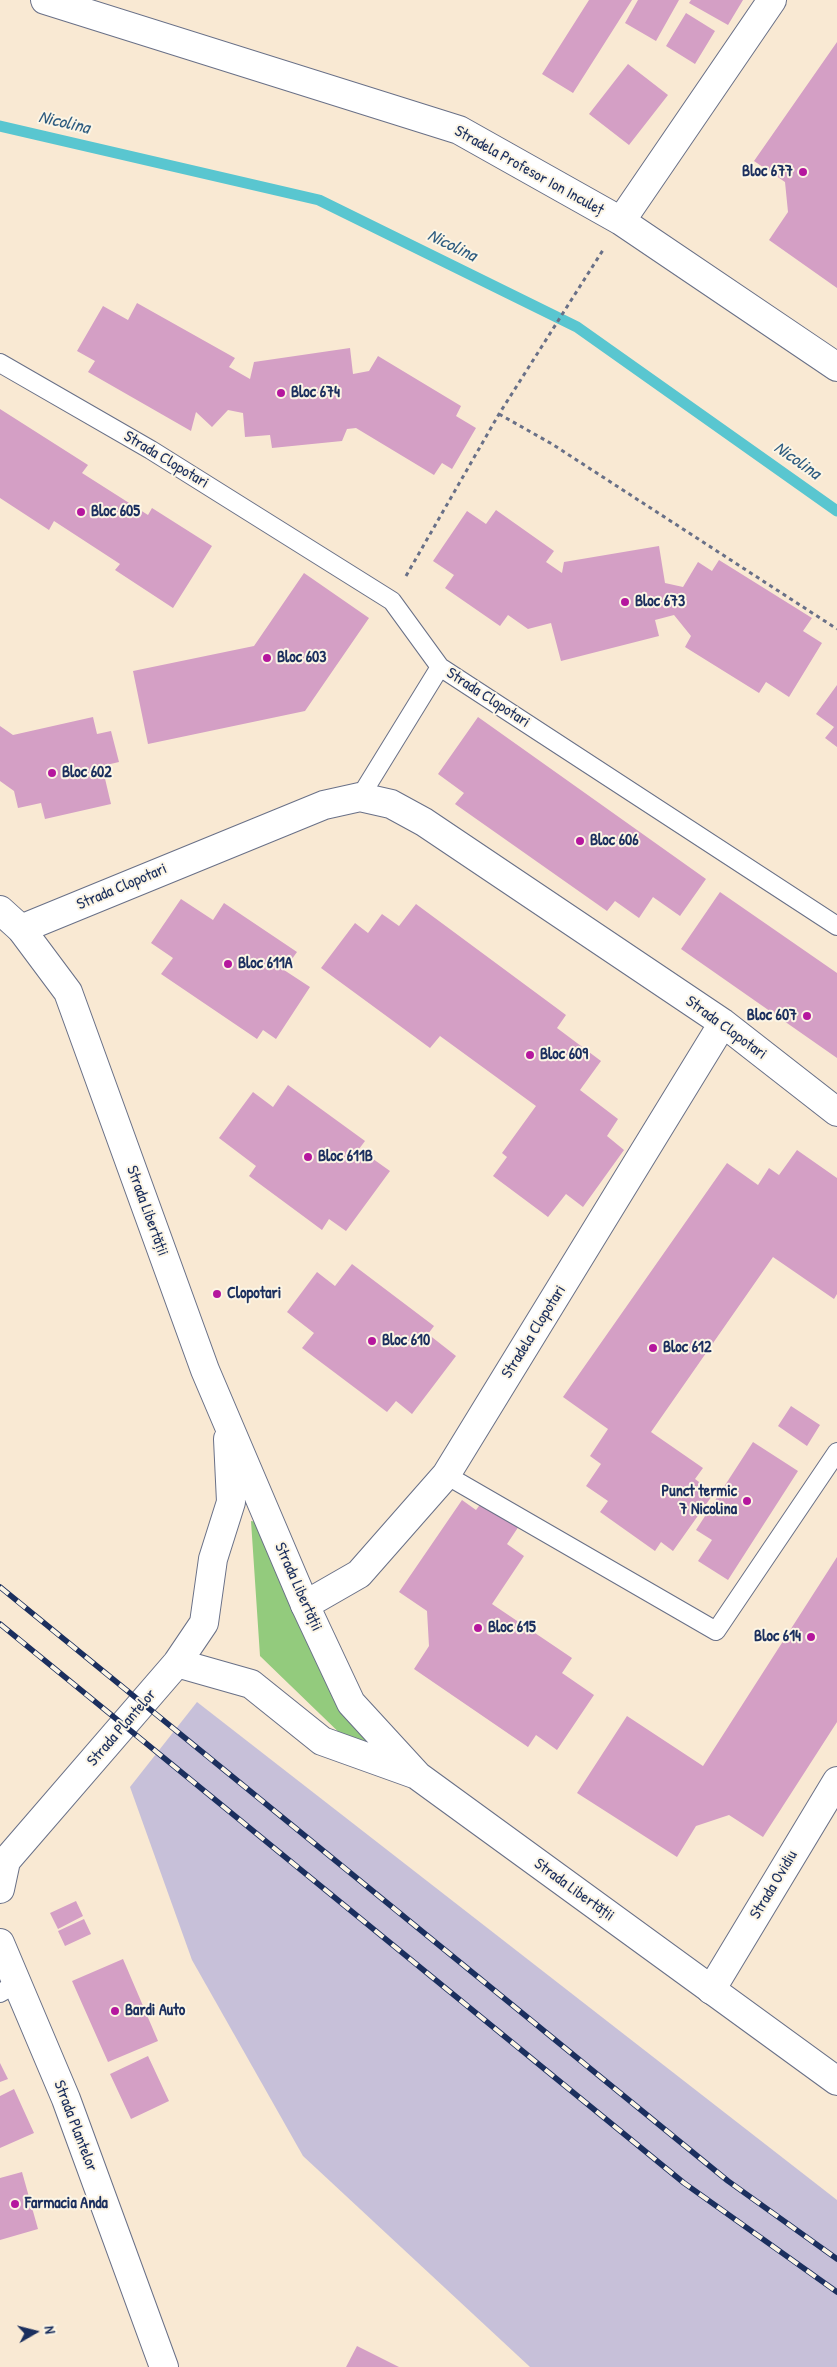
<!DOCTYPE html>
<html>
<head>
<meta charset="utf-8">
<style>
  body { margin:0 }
  #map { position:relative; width:837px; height:2367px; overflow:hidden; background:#f9e9d3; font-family:"Patrick Hand",sans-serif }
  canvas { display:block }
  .north { position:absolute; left:10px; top:2307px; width:50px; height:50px; -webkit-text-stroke:4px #fcf5e5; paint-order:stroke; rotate:82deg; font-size:14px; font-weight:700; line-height:20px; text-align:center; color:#1b2f5e }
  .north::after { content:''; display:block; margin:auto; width:18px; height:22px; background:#1b2f5e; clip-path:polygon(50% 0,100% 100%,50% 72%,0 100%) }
</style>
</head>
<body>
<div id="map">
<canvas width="837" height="2367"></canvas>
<div class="north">N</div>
</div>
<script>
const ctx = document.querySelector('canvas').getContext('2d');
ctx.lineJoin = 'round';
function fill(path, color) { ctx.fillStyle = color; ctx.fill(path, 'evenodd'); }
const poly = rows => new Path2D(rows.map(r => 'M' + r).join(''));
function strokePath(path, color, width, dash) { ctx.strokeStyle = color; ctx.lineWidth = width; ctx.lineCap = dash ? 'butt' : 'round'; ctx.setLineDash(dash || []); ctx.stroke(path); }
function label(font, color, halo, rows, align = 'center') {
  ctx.font = font + ' "Patrick Hand",sans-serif'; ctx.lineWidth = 4; ctx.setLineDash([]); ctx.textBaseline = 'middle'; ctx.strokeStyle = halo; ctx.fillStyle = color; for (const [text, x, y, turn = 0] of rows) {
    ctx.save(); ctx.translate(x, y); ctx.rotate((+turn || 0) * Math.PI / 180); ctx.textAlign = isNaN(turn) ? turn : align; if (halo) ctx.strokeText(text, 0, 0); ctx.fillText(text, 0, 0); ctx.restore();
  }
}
fill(poly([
  [197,1702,837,2200,837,2367,530,2367,303,2156,192,1960,130,1787]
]), '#c7c0d9');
fill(poly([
  [251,1521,263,1523,300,1613,373,1750,351,1744,260,1656]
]), '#93cb7d');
strokePath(poly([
  [0,126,319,200,577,327,837,511]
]), '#59c6d0', 11);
fill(poly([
  [589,0,632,0,573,93,542,74],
  [638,0,679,0,656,41,625,23],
  [691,0,743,0,728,25,689,3],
  [686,13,715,31,695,64,666,46],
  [837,42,837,288,769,240,788,212,785,182,754,161],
  [628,64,668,95,629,145,589,114],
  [137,303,235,358,229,367,250,379,254,362,350,348,353,374,369,371,378,356,461,406,456,416,476,428,452,469,442,463,434,475,356,428,347,429,342,441,272,448,270,435,245,437,243,413,228,410,212,427,196,412,191,431,88,372,95,361,77,351,103,306,128,320],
  [0,409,88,465,82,473,148,515,152,508,212,546,173,608,115,570,120,564,54,521,49,530,0,498],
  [496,510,554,551,546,562,562,573,564,562,659,546,665,583,683,587,698,562,712,571,719,560,812,618,803,631,822,643,789,697,766,682,759,693,685,647,691,636,674,615,655,620,659,636,561,661,551,623,528,629,508,615,500,626,445,588,454,575,433,561,467,511,486,524],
  [304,573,369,618,305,711,148,744,133,671,254,646],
  [837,685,837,747,825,738,834,727,816,714],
  [93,717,97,734,111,731,119,762,102,766,111,804,45,819,41,803,18,808,14,791,0,781,0,726,13,735],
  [478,717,706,879,680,916,653,897,639,918,615,901,607,911,455,804,464,793,438,774],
  [720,892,837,973,837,1058,681,949],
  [181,899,213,920,224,903,297,952,284,970,310,987,276,1039,263,1030,257,1039,161,974,173,958,151,943],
  [416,904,566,1015,557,1028,601,1061,580,1090,618,1119,607,1136,624,1150,583,1207,566,1194,548,1217,493,1176,507,1157,502,1153,536,1106,440,1036,430,1048,321,968,355,923,368,933,382,914,399,926],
  [288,1085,365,1141,359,1149,390,1171,346,1231,329,1219,322,1230,249,1176,256,1166,219,1138,253,1092,273,1107],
  [797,1150,837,1178,837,1294,834,1299,773,1257,651,1432,703,1468,695,1479,714,1493,673,1551,661,1542,655,1551,600,1512,608,1501,586,1486,601,1464,590,1456,608,1429,563,1397,727,1163,758,1185,769,1168,779,1175],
  [352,1264,434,1326,428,1334,456,1356,412,1414,396,1401,387,1412,302,1348,314,1333,287,1312,317,1272,335,1286],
  [791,1406,820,1425,807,1446,778,1426],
  [753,1442,798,1471,728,1580,698,1561,712,1540,696,1530],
  [485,1498,521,1523,507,1544,524,1556,492,1604,572,1658,562,1673,594,1695,557,1750,536,1735,528,1747,414,1669,429,1646,427,1611,399,1592,462,1500,476,1510],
  [837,1557,837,1722,763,1837,729,1815,696,1826,677,1857,577,1793,627,1716,703,1766],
  [76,1901,83,1916,58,1929,50,1913],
  [84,1919,91,1934,65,1946,58,1931],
  [123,1959,158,2041,108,2062,72,1981],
  [148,2056,169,2101,131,2119,110,2074],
  [0,2063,8,2079,0,2082],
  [14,2089,34,2133,0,2148,0,2096],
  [22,2172,38,2229,0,2240,0,2178],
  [357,2346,399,2367,346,2367]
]), '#d49fc5');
const service = poly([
  [0,363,151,450,392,601,440,667,837,926],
  [360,797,440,667],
  [446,1475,716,1631,837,1452],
  [0,1993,16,1984]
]);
const minor = poly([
  [45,0,459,130,621,221,837,367],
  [621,221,772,0],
  [21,929,324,805,360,797,391,804,424,822,723,1023,837,1112],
  [305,1605,359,1574,446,1475,723,1023],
  [711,1990,837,1781]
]);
const tertiary = poly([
  [0,910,21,929,68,992,205,1370,305,1605,351,1703,418,1776,837,2081],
  [177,1663,251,1684,322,1741,414,1774],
  [0,1889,6,1861,12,1854,177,1663,204,1623,213,1559,231,1502,228,1439],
  [0,1943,66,2099,164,2367]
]);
strokePath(service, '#697087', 20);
strokePath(minor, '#697087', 30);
strokePath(tertiary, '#697087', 30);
strokePath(poly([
  [499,414,552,444,837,629],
  [406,576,499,414,603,250]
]), '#697087', 3, [4, 4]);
strokePath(service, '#fff', 18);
strokePath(minor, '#fff', 28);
strokePath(tertiary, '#fff', 28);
const rail = poly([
  [0,1587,728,2181,837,2259],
  [0,1624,684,2183,837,2292]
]);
strokePath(rail, '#1b2f5e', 5.5);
strokePath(rail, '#fcf5e5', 4, [11]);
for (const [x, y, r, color] of [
  [803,172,5,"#b5179e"],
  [281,393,5,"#b5179e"],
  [81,512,5,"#b5179e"],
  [625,602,5,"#b5179e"],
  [267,658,5,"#b5179e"],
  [52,773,5,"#b5179e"],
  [580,841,5,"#b5179e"],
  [228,964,5,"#b5179e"],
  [807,1016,5,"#b5179e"],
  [530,1055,5,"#b5179e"],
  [308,1157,5,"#b5179e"],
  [217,1294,5,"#b5179e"],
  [372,1341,5,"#b5179e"],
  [653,1348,5,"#b5179e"],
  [747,1501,5,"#b5179e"],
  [478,1628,5,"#b5179e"],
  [811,1637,5,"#b5179e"],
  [115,2011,5,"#b5179e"],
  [15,2204,5,"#b5179e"]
]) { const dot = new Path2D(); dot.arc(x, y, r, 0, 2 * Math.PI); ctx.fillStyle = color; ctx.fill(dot); strokePath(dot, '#fcf5e5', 2); }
label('16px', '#1b2f5e', '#fcf5e5', [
  ["Stradela Profesor Ion Inculeț",529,171,29],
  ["Strada Clopotari",166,460,31],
  ["Strada Clopotari",488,698,33],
  ["Strada Clopotari",122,887,-23],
  ["Strada Clopotari",726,1028,36],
  ["Strada Libertății",147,1211,70],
  ["Stradela Clopotari",534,1332,-58],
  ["Strada Libertății",298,1587,66],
  ["Strada Plantelor",122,1728,-49],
  ["Strada Ovidiu",774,1885,-59],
  ["Strada Libertății",574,1890,36],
  ["Strada Plantelor",75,2126,69]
]);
label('bold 16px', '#1b2f5e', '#fcf5e5', [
  ["Bloc 677",793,172,"right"],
  ["Bloc 674",291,393],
  ["Bloc 605",91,512],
  ["Bloc 673",635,602],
  ["Bloc 603",277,658],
  ["Bloc 602",62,773],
  ["Bloc 606",590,841],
  ["Bloc 611A",238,964],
  ["Bloc 607",797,1016,"right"],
  ["Bloc 609",540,1055],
  ["Bloc 611B",318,1157],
  ["Clopotari",227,1294],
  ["Bloc 610",382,1341],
  ["Bloc 612",663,1348],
  ["Punct termic",737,1492,"right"],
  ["7 Nicolina",737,1510,"right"],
  ["Bloc 615",488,1628],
  ["Bloc 614",801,1637,"right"],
  ["Bardi Auto",125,2011],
  ["Farmacia Anda",25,2204]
], 'left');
label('italic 18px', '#2e5c80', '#fcf5e5', [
  ["Nicolina",64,123,13],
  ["Nicolina",452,246,26],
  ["Nicolina",797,461,35]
]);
</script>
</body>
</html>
